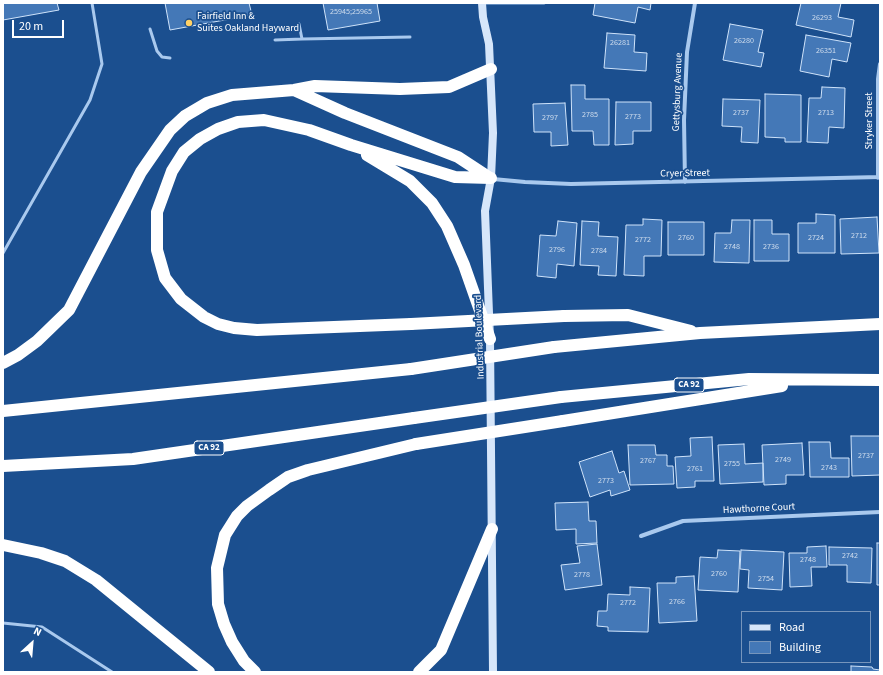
<!DOCTYPE html>
<html>
<head>
<meta charset="utf-8">
<style>
  body { margin:0 }
  #map { position:relative; width:883px; height:675px; overflow:hidden; background:#1b4f8f; font-family:"Source Sans 3",sans-serif }
  canvas { display:block }
  .frame { position:absolute; inset:0; border:4px solid #fff; pointer-events:none }
  .legend { position:absolute; left:741px; top:611px; width:130px; height:52px; box-sizing:border-box; background:#1b4f8f; border:1px solid #7695bc; margin:0; padding:5px 7px; list-style:none; font-size:12px; color:#fff }
  .legend li { display:flex; align-items:center; gap:8px; height:20px }
  .legend b { width:20px; border:1px solid #7695bc }
  .north { position:absolute; left:12px; top:623px; width:40px; height:40px; -webkit-text-stroke:3px #1b4f8f; paint-order:stroke; rotate:26deg; font-size:11px; font-weight:700; line-height:16px; text-align:center; color:#fff }
  .north::after { content:''; display:block; margin:auto; width:14px; height:18px; background:#fff; clip-path:polygon(50% 0,100% 100%,50% 72%,0 100%) }
  .scale { position:absolute; left:12px; top:20px; width:52px; height:18px; box-sizing:border-box; border:2px solid #fff; border-top:0; padding-left:5px; font-size:12px; line-height:14px; white-space:nowrap; color:#fff; -webkit-text-stroke:3px #1b4f8f; paint-order:stroke }
</style>
</head>
<body>
<div id="map">
<canvas width="883" height="675"></canvas>
<div class="frame"></div>
<ul class="legend">
<li><b style="height:5px;background:#d6e6fa"></b>Road</li>
<li><b style="height:11px;background:#4478b7"></b>Building</li>
</ul>
<div class="north">N</div>
<div class="scale">20 m</div>
</div>
<script>
const ctx = document.querySelector('canvas').getContext('2d');
ctx.lineJoin = 'round';
function fill(path, color) { ctx.fillStyle = color; ctx.fill(path, 'evenodd'); }
const poly = rows => new Path2D(rows.map(r => 'M' + r).join(''));
function strokePath(path, color, width, dash) { ctx.strokeStyle = color; ctx.lineWidth = width; ctx.lineCap = dash ? 'butt' : 'round'; ctx.setLineDash(dash || []); ctx.stroke(path); }
function label(font, color, halo, rows, align = 'center') {
  ctx.font = font + ' "Source Sans 3",sans-serif'; ctx.lineWidth = 3.5; ctx.setLineDash([]); ctx.textBaseline = 'middle'; ctx.strokeStyle = halo; ctx.fillStyle = color; for (const [text, x, y, turn = 0] of rows) {
    ctx.save(); ctx.translate(x, y); ctx.rotate((+turn || 0) * Math.PI / 180); ctx.textAlign = isNaN(turn) ? turn : align; if (halo) ctx.strokeText(text, 0, 0); ctx.fillText(text, 0, 0); ctx.restore();
  }
}
const building = poly([
  [3,3,57,3,59,10,3,20,3,3],
  [165,3,249,3,252,15,170,30,165,3],
  [323,3,377,3,380,21,328,30,323,3],
  [595,3,651,3,650,10,638,7,635,23,593,15,595,3],
  [801,3,841,3,838,17,854,20,851,37,796,25,801,3],
  [730,24,763,30,758,52,764,53,761,67,723,60,730,24],
  [607,33,635,35,634,52,647,53,646,71,604,68,607,33],
  [806,35,851,43,847,62,832,59,829,77,800,71,806,35],
  [571,85,585,85,585,99,609,99,609,145,594,145,593,131,572,131,571,85],
  [822,87,845,88,844,128,829,127,828,143,807,142,809,98,821,98,822,87],
  [765,94,801,95,801,142,785,142,785,138,765,137,765,94],
  [723,99,760,100,758,143,741,142,742,127,722,126,723,99],
  [616,102,651,102,651,131,633,131,633,144,615,145,616,102],
  [565,103,568,145,551,146,551,132,534,132,533,104,565,103],
  [816,214,835,215,835,253,798,253,798,223,816,223,816,214],
  [877,217,879,253,841,254,840,219,877,217],
  [643,219,662,220,661,256,644,256,644,276,624,275,626,225,643,225,643,219],
  [732,220,750,220,749,263,714,262,715,233,731,233,732,220],
  [754,220,772,220,772,234,789,234,789,261,754,261,754,220],
  [558,221,577,223,574,266,557,264,556,278,537,276,540,235,556,236,558,221],
  [582,221,599,222,598,236,618,237,616,276,598,275,599,266,580,265,582,221],
  [668,222,704,222,704,255,668,255,668,222],
  [851,436,880,436,880,475,852,476,851,436],
  [712,437,714,481,695,481,695,487,677,488,675,457,691,456,690,438,712,437],
  [809,442,830,442,831,458,849,458,849,477,810,477,809,442],
  [802,443,804,475,786,475,786,484,764,485,762,445,802,443],
  [744,444,745,464,763,463,763,482,720,484,718,445,744,444],
  [628,445,655,445,656,455,667,455,667,466,673,466,674,484,630,485,628,445],
  [612,451,619,473,624,471,630,490,611,496,610,490,590,497,579,462,612,451],
  [588,502,589,521,596,521,597,543,576,544,576,529,556,530,555,503,588,502],
  [877,543,880,543,880,585,877,585,877,543],
  [597,544,602,585,565,590,561,565,580,563,577,546,597,544],
  [826,546,827,567,811,567,812,586,790,587,789,553,807,553,807,547,826,546],
  [829,547,872,548,871,583,847,582,847,565,829,565,829,547],
  [718,550,740,551,738,592,698,590,700,557,717,558,718,550],
  [741,550,784,552,782,590,748,588,749,570,740,569,741,550],
  [694,576,697,621,659,623,657,583,676,583,676,577,694,576],
  [630,587,650,588,648,632,608,631,608,627,597,626,598,611,607,611,608,594,630,595,630,587],
  [851,666,872,667,873,669,880,670,880,672,851,672,851,666]
]);
fill(building, '#4478b7');
strokePath(building, '#cfe3fa', 1);
strokePath(poly([
  [482,3,544,3],
  [150,29,157,51,162,57,170,58],
  [302,39,410,37],
  [275,40,302,39,299,24],
  [3,253,90,100,102,64,92,3],
  [3,623,42,627,112,672]
]), '#a9c9ee', 3);
strokePath(poly([
  [878,178,878,79,880,64],
  [493,179,525,182,571,184,880,177],
  [685,182,684,120,687,52,695,3],
  [641,536,683,521,880,512]
]), '#a9c9ee', 4);
strokePath(poly([
  [482,3,483,17,489,44,493,133,491,178,485,211,490,339,493,672]
]), '#d6e6fa', 8);
strokePath(poly([
  [294,90,345,113,458,157,490,178],
  [367,155,410,181,432,203,447,226,464,265,490,339],
  [564,316,628,315,691,331],
  [411,324,257,330,234,328,218,324,204,317,181,299,165,278,157,250,157,212,172,171,184,152,200,139,218,129,238,122,264,120,309,130,351,145,455,177,491,178],
  [554,347,700,333,880,324],
  [3,363,18,355,37,341,69,310,141,172,170,130,185,116,207,103,232,95,294,90,315,86,400,89,449,87,491,69],
  [561,397,749,379,880,380],
  [3,411,411,369],
  [563,421,782,386],
  [3,466,133,459,414,418],
  [3,545,41,553,65,561,96,580,209,672],
  [255,672,244,661,232,642,224,624,218,604,217,568,225,535,237,516,247,506,269,490,288,477,308,470,416,444],
  [419,672,441,650,492,529]
]), '#fff', 12);
strokePath(poly([
  [411,324,564,316],
  [411,369,554,347],
  [414,418,561,397],
  [416,444,563,421]
]), '#fff', 12);
for (const [x, y, r, color] of [
  [189,23,4,"#ffd166"]
]) { const dot = new Path2D(); dot.arc(x, y, r, 0, 2 * Math.PI); ctx.fillStyle = color; ctx.fill(dot); strokePath(dot, '#1b4f8f', 1.5); }
label('8px', '#d0dded', null, [
  ["25945;25965",351,12],
  ["26293",822,18],
  ["26280",744,41],
  ["26281",620,43],
  ["26351",826,51],
  ["2737",741,113],
  ["2713",826,113],
  ["2785",590,115],
  ["2773",633,117],
  ["2797",550,118],
  ["2712",859,236],
  ["2760",686,238],
  ["2724",816,238],
  ["2772",643,240],
  ["2748",732,247],
  ["2736",771,247],
  ["2796",557,250],
  ["2784",599,251],
  ["2737",866,456],
  ["2749",783,460],
  ["2767",648,461],
  ["2755",732,464],
  ["2743",829,468],
  ["2761",695,469],
  ["2773",606,481],
  ["2742",850,556],
  ["2748",808,560],
  ["2760",719,574],
  ["2778",582,575],
  ["2754",766,579],
  ["2766",677,602],
  ["2772",628,603]
]);
for (const [x, y, w] of [
  [689,385,30],
  [209,448,30]
]) { const box = new Path2D(); box.roundRect(x - w / 2, y - 7, w, 14, 3); ctx.fillStyle = '#1b4f8f'; ctx.fill(box); strokePath(box, '#fff', 1); }
label('bold 9px', '#fff', null, [
  ["CA 92",689,385],
  ["CA 92",209,448]
]);
label('10px', '#fff', '#1b4f8f', [
  ["Fairfield Inn &",197,17],
  ["Suites Oakland Hayward",197,29]
], 'left');
label('10px', '#fff', '#1b4f8f', [
  ["Gettysburg Avenue",678,92,-88],
  ["Stryker Street",870,121,-90],
  ["Cryer Street",685,174,-1],
  ["Industrial Boulevard",480,337,-92],
  ["Hawthorne Court",759,509,-3]
]);
</script>
</body>
</html>
